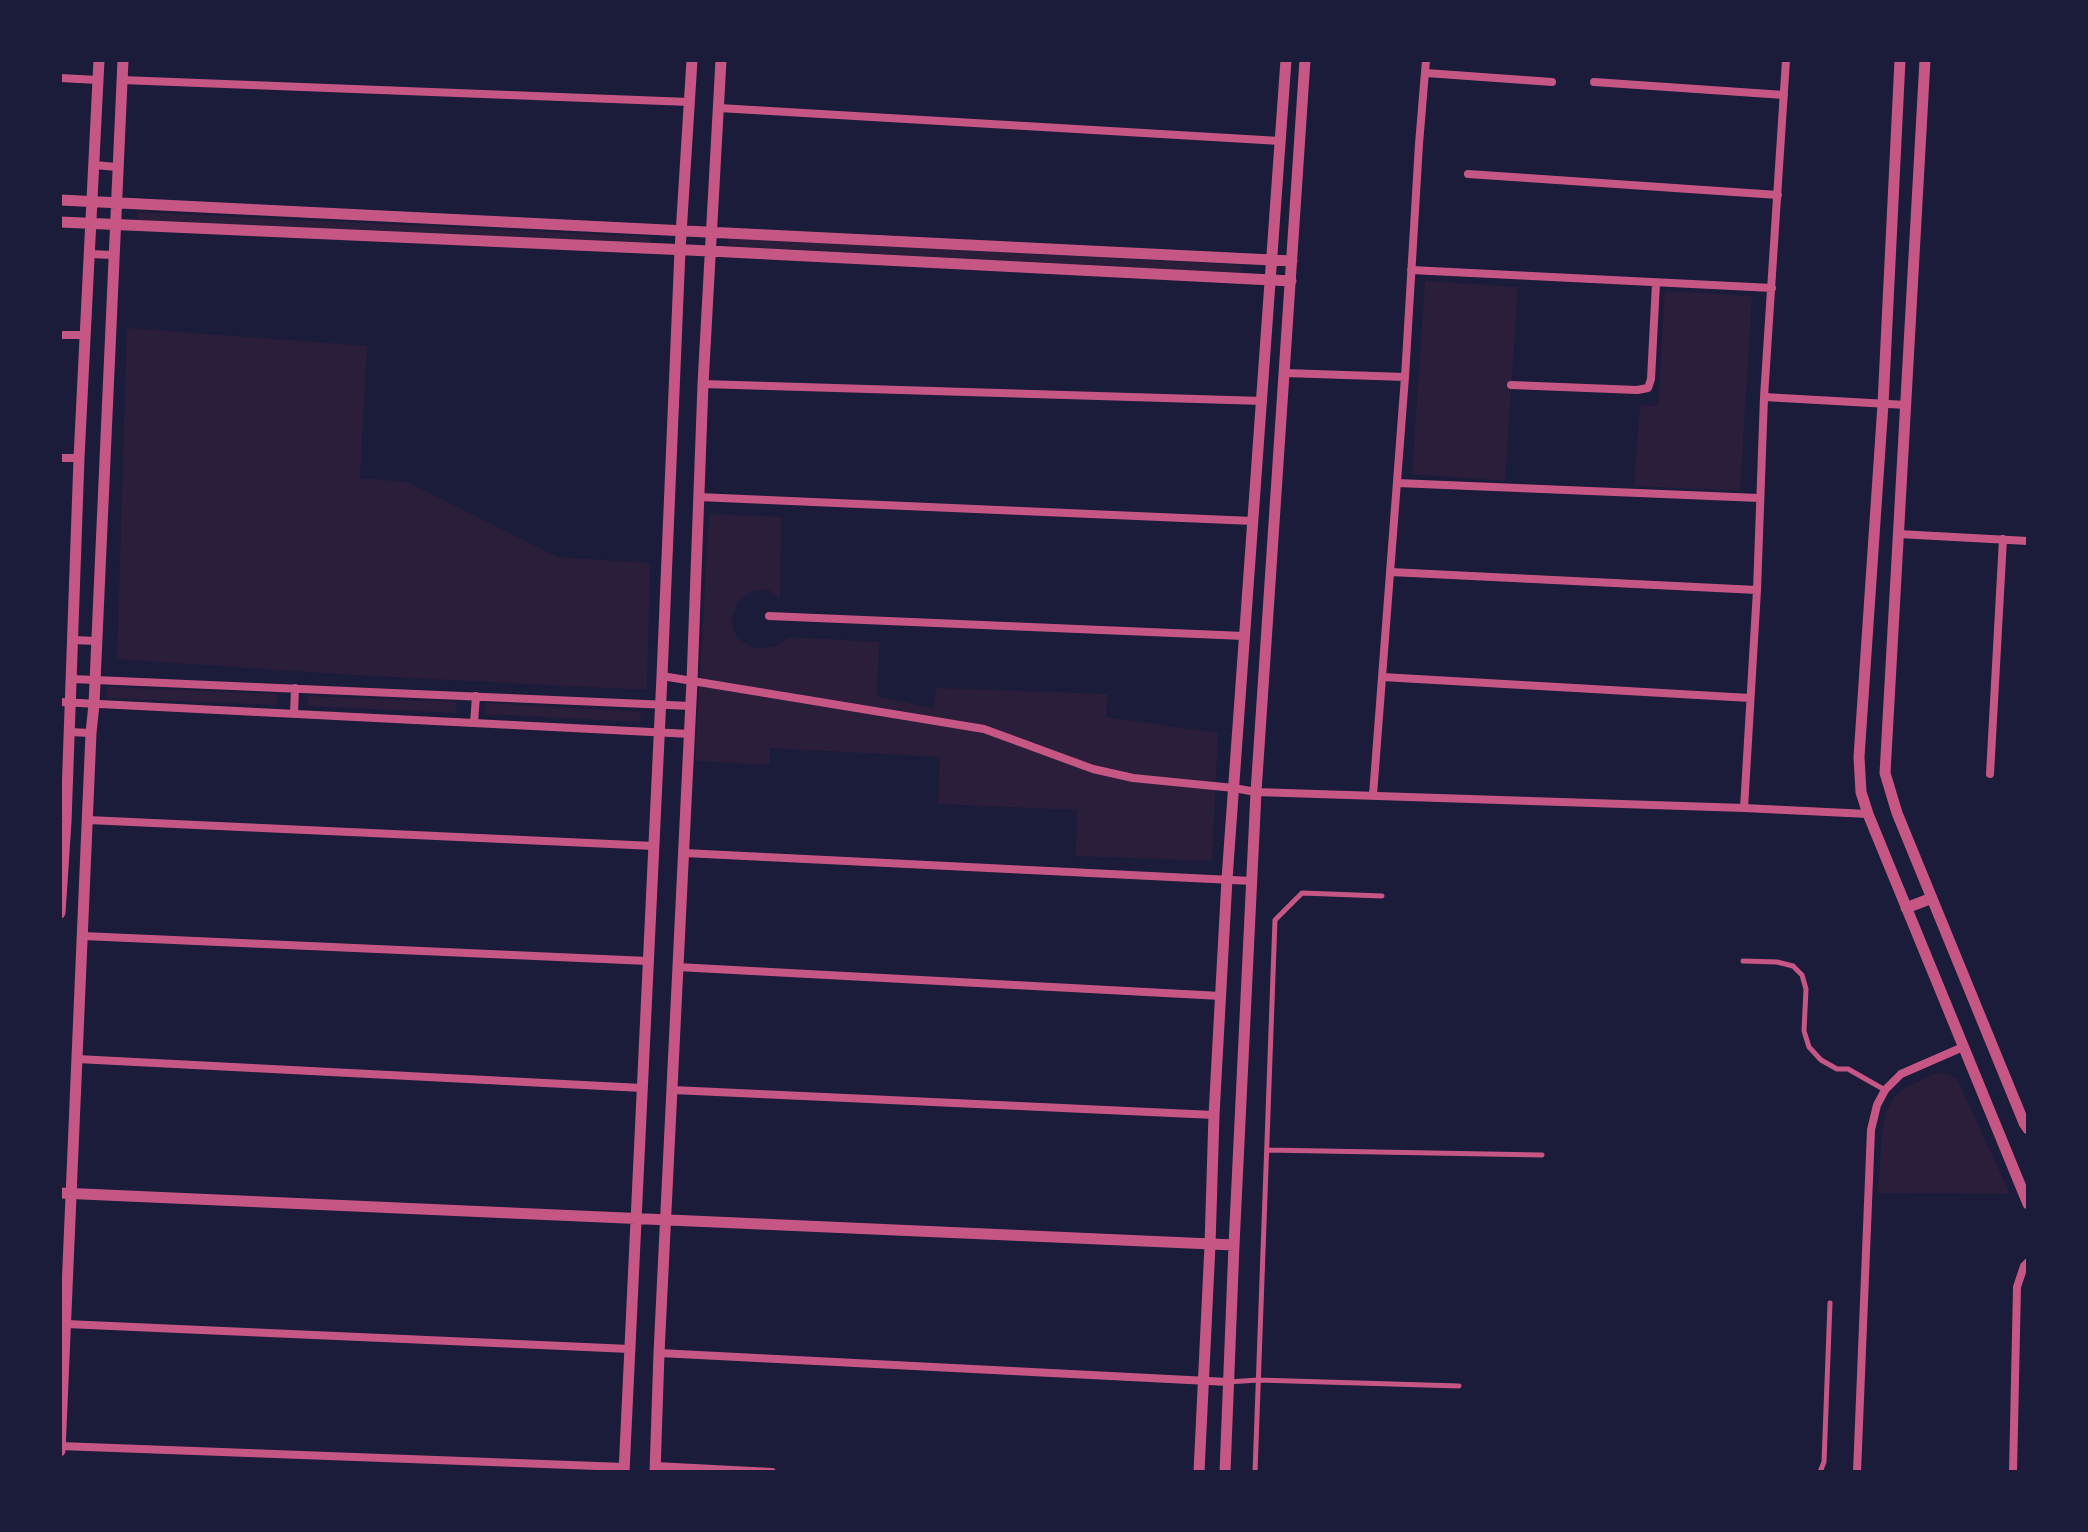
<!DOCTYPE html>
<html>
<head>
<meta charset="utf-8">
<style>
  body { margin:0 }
  #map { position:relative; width:2088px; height:1532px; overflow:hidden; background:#1b1b3a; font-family:"Space Grotesk",sans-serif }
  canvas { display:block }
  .frame { position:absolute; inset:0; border:62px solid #1b1b3a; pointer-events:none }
</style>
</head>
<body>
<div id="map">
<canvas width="2088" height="1532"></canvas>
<div class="frame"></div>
</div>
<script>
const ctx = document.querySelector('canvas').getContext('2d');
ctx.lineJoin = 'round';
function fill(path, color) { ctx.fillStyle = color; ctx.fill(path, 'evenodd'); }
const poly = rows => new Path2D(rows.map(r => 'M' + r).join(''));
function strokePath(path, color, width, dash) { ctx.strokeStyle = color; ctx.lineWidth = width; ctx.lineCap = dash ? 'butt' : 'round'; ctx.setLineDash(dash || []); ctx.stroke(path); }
fill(poly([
  [138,212,651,237,650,245,137,220],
  [728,238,1242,265,1241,273,728,246],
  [1425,281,1518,287,1505,481,1412,474],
  [1665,291,1752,296,1740,491,1634,486,1640,405,1658,406],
  [127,328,367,346,360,478,407,482,557,557,650,563,647,690,353,675,117,659],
  [709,514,781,517,780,598,767,589,751,592,737,603,731,621,737,638,753,648,774,647,790,637,879,642,877,696,934,709,936,688,1107,694,1106,717,1218,733,1212,861,1076,856,1077,810,938,804,940,757,770,748,770,765,695,761],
  [107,687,278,694,277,705,106,698],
  [308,696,456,702,456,713,307,706],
  [486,703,641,712,640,722,485,714],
  [1938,1072,1948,1074,1957,1079,2010,1194,1878,1193,1882,1132,1887,1111,1894,1097,1907,1087]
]), '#2a1e3b');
strokePath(poly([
  [1743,961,1777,962,1793,966,1802,975,1806,989,1804,1031,1809,1047,1821,1060,1837,1069,1848,1069,1885,1090],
  [1267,1150,1542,1155],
  [1228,1382,1258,1380,1459,1386],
  [1255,1472,1275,920,1302,893,1382,896],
  [1820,1472,1824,1462,1830,1303]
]), '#c65784', 5);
strokePath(poly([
  [1426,73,1552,82],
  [60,78,98,80],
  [122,80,689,102],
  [1594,82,1784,95],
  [719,108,1280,141],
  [94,165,117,167],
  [1468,174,1778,195],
  [89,254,113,255],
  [1411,270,1772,288],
  [60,335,85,335],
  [1285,373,1405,377],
  [703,384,1263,401],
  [1511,385,1637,390,1648,388,1651,379,1656,283],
  [1764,397,1906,405],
  [60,458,79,458],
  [1397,483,1759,498],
  [698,497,1252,521],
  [1898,534,2028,541],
  [1390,572,1757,590],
  [769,616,1244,636],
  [73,640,96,641],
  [662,676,984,729,1093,769,1133,778,1234,788,1256,792,1744,808,1868,814],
  [1382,677,1750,698],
  [72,679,691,706],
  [60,702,690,734],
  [294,714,295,688],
  [474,723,476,696],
  [68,732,91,733],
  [1990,774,2003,539],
  [1373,795,1405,377,1419,144,1426,60],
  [1744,808,1757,590,1764,397,1786,60],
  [88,820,654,846],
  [684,853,1252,881],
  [83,936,648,961],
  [677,967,1221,996],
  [77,1059,642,1088],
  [673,1090,1214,1115],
  [66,1324,630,1349],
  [659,1353,1228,1382],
  [60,1446,624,1467],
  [655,1466,772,1472],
  [1857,1472,1871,1130,1877,1105,1885,1090,1901,1074,1963,1047],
  [2013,1472,2017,1287,2024,1266,2028,1262]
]), '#c65784', 8);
strokePath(poly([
  [1900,60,1883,404,1859,757,1861,792,1868,814,2028,1204],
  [1925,60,1885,773,1897,813,2024,1123,2028,1129],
  [60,200,1292,261],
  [60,222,710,251,1291,281],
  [1906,908,1932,898],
  [60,913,66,822,79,458,99,60],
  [60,1193,1234,1245],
  [60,1451,91,733,94,704,123,60],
  [624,1472,662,676,680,250,692,60],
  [655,1472,659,1353,692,681,703,384,721,60],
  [1199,1472,1210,1245,1214,1115,1227,879,1286,60],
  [1225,1472,1234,1245,1256,792,1305,60]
]), '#c65784', 11);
</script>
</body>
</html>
